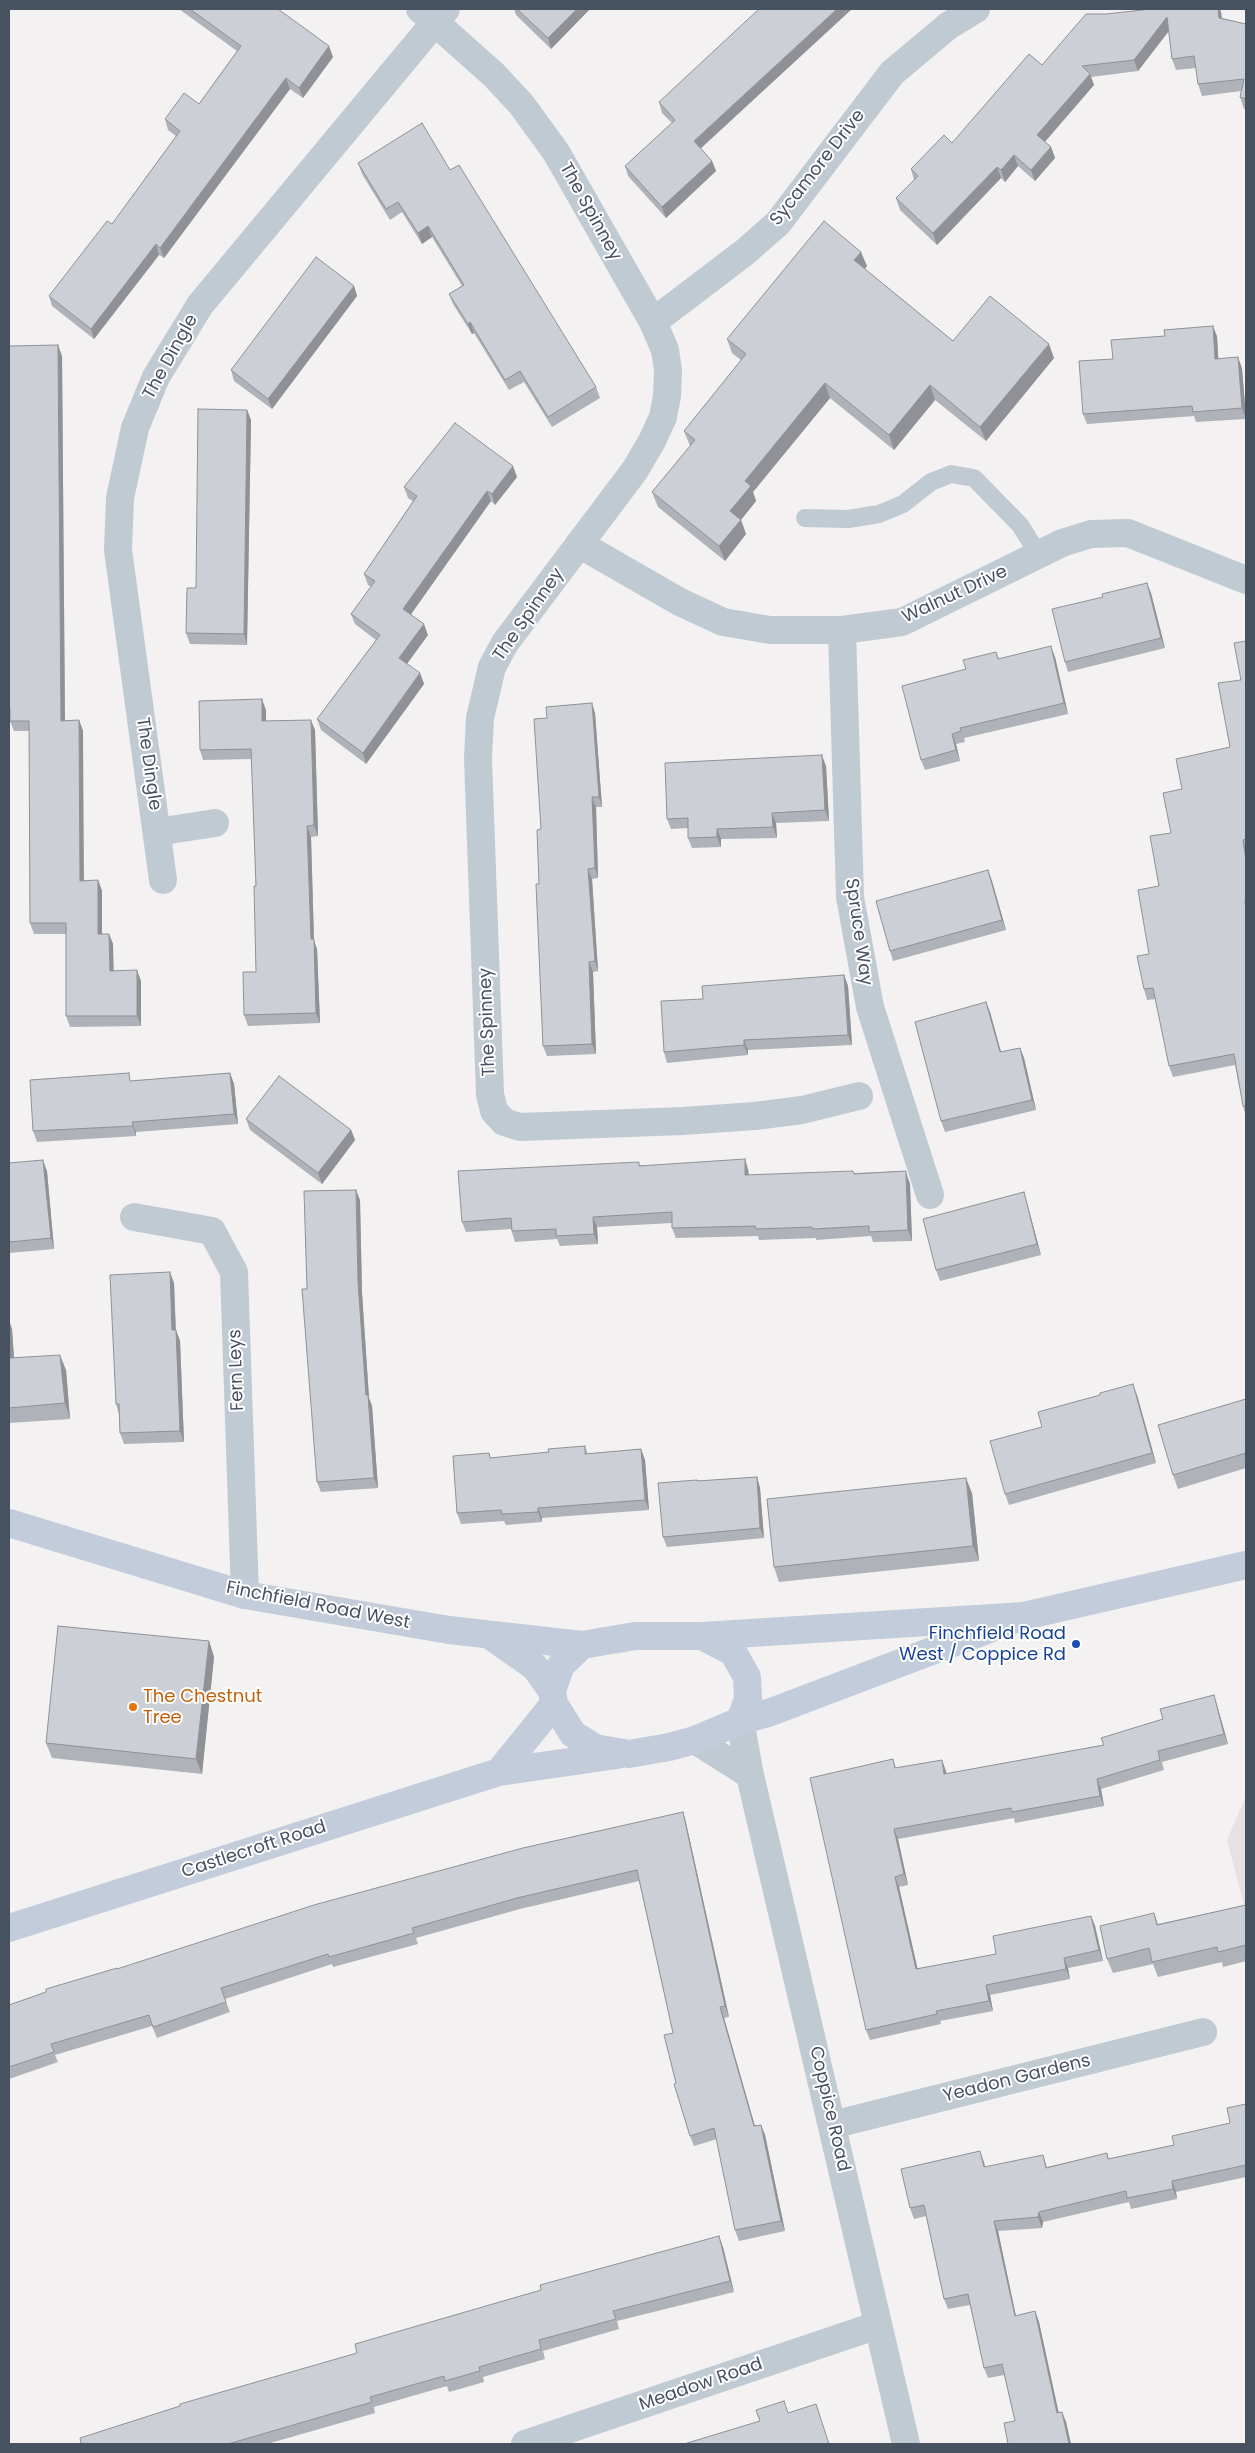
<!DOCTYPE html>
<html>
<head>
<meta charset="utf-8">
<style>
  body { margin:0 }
  #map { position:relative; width:1255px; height:2453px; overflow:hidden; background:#f3f1f1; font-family:Poppins,sans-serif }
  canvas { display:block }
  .frame { position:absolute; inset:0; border:10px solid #475260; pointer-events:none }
</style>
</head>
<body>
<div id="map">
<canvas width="1255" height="2453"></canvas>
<div class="frame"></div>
</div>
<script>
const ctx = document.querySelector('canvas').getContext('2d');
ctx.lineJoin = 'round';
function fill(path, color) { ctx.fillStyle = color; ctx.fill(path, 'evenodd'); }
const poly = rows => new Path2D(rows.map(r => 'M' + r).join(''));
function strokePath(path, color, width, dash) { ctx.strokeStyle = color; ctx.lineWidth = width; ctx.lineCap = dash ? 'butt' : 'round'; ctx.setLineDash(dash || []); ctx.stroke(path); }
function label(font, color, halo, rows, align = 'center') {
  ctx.font = font + ' Poppins,sans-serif'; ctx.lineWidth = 4; ctx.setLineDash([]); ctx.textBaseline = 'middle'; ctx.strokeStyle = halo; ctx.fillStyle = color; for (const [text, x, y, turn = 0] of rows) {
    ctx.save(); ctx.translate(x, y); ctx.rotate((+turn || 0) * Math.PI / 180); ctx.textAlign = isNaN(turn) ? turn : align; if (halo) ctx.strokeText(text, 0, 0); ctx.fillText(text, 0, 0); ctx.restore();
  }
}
fill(poly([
  [1246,1796,1246,1913,1227,1840]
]), '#e4e2e3');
strokePath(poly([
  [805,518,848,519,879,514,903,504,931,482,951,474,974,478,1020,525,1039,555]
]), '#c0cad3', 18);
strokePath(poly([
  [420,9,494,75,521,104,556,152,653,322,665,350,668,370,667,396,663,417,652,441,635,470,505,643,492,667,480,718,478,758,490,1094,494,1111,504,1122,520,1127,683,1121,755,1116,802,1110,859,1096],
  [653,322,745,252,778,223,892,73,948,26,976,9],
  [579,544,680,602,723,622,770,630,842,630,902,622,1062,543,1091,534,1128,533,1246,580],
  [842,630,850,897,870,1007,930,1195],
  [157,832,215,823],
  [163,880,118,550,120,498,135,428,156,377,200,305,446,9],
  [134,1217,212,1231,234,1272,245,1595],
  [740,1721,750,1775,906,2444],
  [695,1740,750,1775],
  [832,2125,1203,2032],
  [525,2444,878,2325]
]), '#c0cad3', 28);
strokePath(poly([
  [9,1523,245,1595,449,1630,582,1645,635,1636,702,1636,1024,1616],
  [491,1636,535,1667,552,1691],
  [702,1636,733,1652,747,1677,748,1699,740,1721],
  [582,1645,561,1665,552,1691,554,1704,573,1734,595,1748,629,1754,669,1747,695,1740,740,1721,771,1712,1024,1616,1246,1565],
  [499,1772,554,1704],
  [9,1928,499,1772,617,1755]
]), '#c2ccdb', 28);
fill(poly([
  [179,9,278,9,333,57,303,98,290,89,164,258,159,255,94,339,52,306,49,296,112,224,176,136,168,130,165,119,199,104,237,51],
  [514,9,590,9,551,49,516,15],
  [1221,12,1222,18,1246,24,1246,109,1244,109,1240,97,1241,91,1202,96,1198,84,1196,68,1176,70,1172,59,1169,31,1138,71,1091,77,1094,85,1045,142,1051,147,1055,158,1035,181,1018,166,1005,182,1001,178,937,245,900,210,896,198,914,180,911,169,952,143,1042,65,1106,14],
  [659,102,712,161,716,171,666,218,628,176,625,166,672,123,662,113],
  [358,163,450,170,596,387,600,398,552,427,524,382,509,390,474,333,472,334,453,304,449,294,462,286,432,237,422,244,402,212,390,220,362,174],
  [867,266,865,269,953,341,1054,358,986,441,935,400,894,450,830,398,753,492,756,501,741,520,746,534,725,561,658,507,652,492,690,446,684,431,741,360,732,353,727,339],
  [354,286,357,296,272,409,234,381,231,370],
  [1217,336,1218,359,1242,368,1246,419,1196,422,1194,416,1087,424,1083,414,1113,359],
  [9,346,62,356,65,721,79,720,83,731,83,881,98,880,102,891,102,934,109,934,113,944,113,971,141,981,141,1026,70,1027,66,1016,66,934,34,934,30,923,29,731,14,731,10,721,10,718,9,718],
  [247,410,251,420,247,645,190,644,186,633,196,588],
  [517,477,495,505,491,501,411,614,428,635,407,664,420,673,424,684,366,764,321,730,317,719,376,640,355,624,351,614,371,587,368,585,364,574,413,501,408,498,404,487],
  [1151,593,1165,648,1068,672,1065,662],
  [1246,641,1246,1117,1243,1106,1235,1065,1173,1077,1169,1066,1156,999,1147,1000,1144,989,1159,886,1182,789,1230,747],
  [996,652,999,659,1055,657,1068,714,964,738,965,742,956,744,960,761,925,770,921,760,966,669],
  [266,710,266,721,315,730,318,836,311,837,314,941,317,949,320,1023,248,1026,244,1015,256,972,256,886,252,759,203,760,200,750],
  [595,713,602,807,596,807,598,878,592,879,598,971,593,972,596,1054,547,1056,543,1046,539,884],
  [826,766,829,821,776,823,777,838,721,839,721,847,692,848,688,838,688,828,671,829,667,819],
  [988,870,992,881,1006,930,893,961,890,951],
  [844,975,848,986,852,1045,748,1050,748,1055,667,1063,664,1052,703,999],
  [986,1002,990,1012,1001,1052,1020,1048,1024,1058,1036,1110,945,1132,941,1121],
  [230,1073,234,1084,238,1124,136,1132,136,1136,37,1142,33,1131,132,1081],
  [246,1119,351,1130,355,1140,322,1184,250,1130],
  [9,1163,47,1171,54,1249,9,1253],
  [640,1165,748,1169,749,1175,854,1173,906,1171,910,1184,912,1241,873,1242,871,1236,816,1240,816,1238,759,1240,758,1236,676,1238,672,1228,672,1223,597,1227,598,1244,560,1246,557,1239,515,1242,511,1229,466,1232,462,1222],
  [1024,1192,1027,1203,1041,1255,940,1281,936,1270],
  [360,1200,362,1293,369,1398,372,1406,378,1488,321,1492,317,1482,307,1289],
  [174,1283,176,1330,180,1341,184,1442,124,1444,120,1433,119,1414,116,1404],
  [9,1320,12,1329,14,1358,66,1370,70,1419,9,1423],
  [1100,1395,1137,1395,1156,1463,1009,1505,1005,1494,1042,1427],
  [1246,1399,1246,1468,1178,1489,1173,1475],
  [585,1446,588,1454,641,1449,645,1460,649,1510,542,1518,542,1522,506,1525,504,1521,461,1524,457,1513,491,1458,549,1452],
  [757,1477,760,1488,764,1538,667,1547,663,1537,697,1480,698,1481],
  [972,1493,979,1561,779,1582,774,1567],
  [209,1641,214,1657,202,1774,52,1758,46,1743],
  [1217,1705,1228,1744,1162,1762,1164,1770,1101,1789,1104,1806,1015,1823,1014,1818,898,1839,908,1885,899,1887,917,1969,996,1954,1091,1916,1095,1926,1103,1961,1068,1968,1070,1979,990,1995,993,2011,940,2021,941,2024,870,2040,866,2030,893,1759,896,1768,942,1760,946,1774,1104,1745],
  [683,1812,686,1823,729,2017,724,2018,755,2126,761,2125,765,2135,785,2231,739,2241,735,2230,717,2139,694,2146,690,2136,676,2083,673,2033,639,1881,520,1909,416,1938,418,1944,333,1967,332,1964,225,1999,230,2012,157,2038,152,2026,55,2055,58,2062,9,2079,9,2005,117,1969],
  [1246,1905,1246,1961,1223,1967,1222,1962,1158,1977,1153,1964,1113,1973,1107,1959,1154,1913,1158,1924],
  [1246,2104,1246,2177,1176,2192,1177,2199,1131,2209,1129,2202,1043,2222,1042,2228,998,2231,1016,2316,1035,2311,1039,2322,1058,2412,1062,2412,1066,2422,1071,2444,1008,2444,1015,2421,1004,2375,988,2378,984,2368,970,2305,948,2309,944,2299,926,2216,914,2219,910,2208,984,2162,985,2167,1043,2155,1047,2167,1107,2153,1109,2159,1174,2145,1230,2123],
  [723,2247,734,2292,617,2321,619,2329,543,2351,545,2359,483,2377,484,2382,449,2392,447,2386,374,2407,375,2413,267,2444,78,2444]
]), '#afb2b8');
fill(poly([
  [577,9,590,9,551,49,548,38],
  [837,9,852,9,698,151,694,141],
  [1218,9,1220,9,1221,12,1223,29,1219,18],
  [1167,17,1171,28,1138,71,1134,60],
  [329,46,333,57,303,98,299,88],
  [9,64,10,67,9,149],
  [1090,74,1094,85,1041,146,1037,135],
  [286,78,290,89,164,258,160,248],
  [1051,147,1055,158,1035,181,1031,170],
  [1014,155,1018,166,1005,182,1001,170],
  [712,161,716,171,666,218,662,207],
  [997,167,1001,178,937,245,933,233],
  [428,226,432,237,422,244,418,233],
  [156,244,159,255,94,339,91,329],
  [861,252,867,266,860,275,854,260],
  [354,286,357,296,272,409,268,399],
  [470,322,474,333,472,334,468,324],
  [1213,326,1217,336,1219,369,1215,359],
  [1049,344,1054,358,986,441,980,427],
  [58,345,62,356,65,731,61,721],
  [1238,357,1242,368,1246,419,1242,408],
  [825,383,830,398,753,492,756,501,736,526,730,511,745,481],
  [930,385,935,400,894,450,889,435],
  [247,410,251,420,247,645,244,634],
  [513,466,517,477,495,505,492,494],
  [487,491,491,501,407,620,403,609],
  [741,520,746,534,725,561,719,546],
  [1147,583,1151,593,1165,648,1161,638],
  [424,624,428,635,403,669,399,658],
  [1051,646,1055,657,1068,714,1064,703],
  [420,673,424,684,366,764,363,753],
  [262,699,266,710,266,731,262,721],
  [592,703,595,713,602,807,599,797],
  [79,720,83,731,84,891,80,881],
  [311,720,315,730,318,836,314,825],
  [952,734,956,744,960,761,956,750],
  [822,755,826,766,829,821,825,810],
  [592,797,596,807,598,878,595,868],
  [772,813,776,823,777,838,773,827],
  [307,826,311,837,314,941,317,949,320,1023,316,1013,311,939],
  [717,829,721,839,721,847,717,837],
  [1243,840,1246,850,1246,860],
  [588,869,592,879,598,971,595,961],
  [988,870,992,881,1006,930,1002,920],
  [98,880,102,891,102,944,98,934],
  [109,934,113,944,114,981,110,971],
  [589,962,593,972,596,1054,592,1044],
  [137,970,141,981,141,1026,137,1016],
  [844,975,848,986,852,1045,848,1035],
  [986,1002,990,1012,1004,1063,1000,1052],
  [744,1040,748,1050,748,1055,744,1045],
  [1020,1048,1024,1058,1036,1110,1032,1100],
  [230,1073,234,1084,238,1124,234,1114],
  [132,1122,136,1132,136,1136,133,1126],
  [351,1130,355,1140,322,1184,318,1173],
  [745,1159,748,1169,749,1186,745,1175],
  [43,1160,47,1171,54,1249,51,1238],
  [906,1174,910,1184,912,1241,908,1230],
  [356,1190,360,1200,362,1293,369,1398,372,1406,378,1488,374,1478,366,1395,358,1282],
  [1024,1192,1027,1203,1041,1255,1037,1244],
  [593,1217,597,1227,598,1244,594,1234],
  [170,1272,174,1283,176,1341,172,1330],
  [9,1320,12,1329,15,1374,10,1358],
  [176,1330,180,1341,184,1442,180,1431],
  [60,1355,66,1370,70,1419,65,1403],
  [1133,1384,1137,1395,1156,1463,1152,1453],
  [641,1449,645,1460,649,1510,645,1500],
  [757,1477,760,1488,764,1538,760,1528],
  [966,1478,972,1493,979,1561,973,1546],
  [538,1508,542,1518,542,1522,538,1512],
  [209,1641,214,1657,202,1774,196,1759],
  [1214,1695,1217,1705,1228,1744,1224,1734],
  [942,1760,946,1771,948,1784,944,1774],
  [1097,1779,1101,1789,1104,1806,1100,1796],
  [683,1812,686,1823,729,2017,725,2006],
  [894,1829,898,1839,908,1885,904,1874],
  [895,1877,899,1887,920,1979,916,1969],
  [1091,1916,1095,1926,1103,1961,1099,1950],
  [1064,1958,1068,1968,1070,1979,1066,1969],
  [986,1985,990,1995,993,2011,989,2001],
  [720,2007,724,2018,758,2137,754,2126],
  [761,2125,765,2135,785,2231,781,2221],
  [980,2151,984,2162,987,2178,984,2167],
  [1172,2181,1176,2192,1177,2199,1173,2189],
  [1039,2212,1043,2222,1042,2228,1038,2217],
  [994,2221,998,2231,1018,2326,1015,2316],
  [719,2236,723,2247,734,2292,730,2281],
  [1035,2311,1039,2322,1061,2423,1057,2413],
  [1062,2412,1066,2422,1071,2444,1069,2444]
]), '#8f9196');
const building = poly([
  [190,9,278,9,329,46,299,88,286,78,160,248,156,244,91,329,49,296,107,221,112,224,180,131,165,119,184,93,199,104,241,46,190,9],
  [517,9,577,9,548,38,517,9],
  [759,9,837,9,694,141,712,161,662,207,625,166,675,120,659,102,759,9],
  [1151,9,1218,9,1219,18,1246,24,1246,99,1240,97,1244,79,1198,84,1194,56,1172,59,1167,17,1134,60,1082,66,1090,74,1037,135,1051,147,1031,170,1014,155,1001,170,997,167,933,233,896,198,918,176,911,169,944,135,952,143,1029,54,1042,65,1086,14,1106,14,1151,9],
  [422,123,450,170,459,165,596,387,548,417,520,371,505,380,470,322,468,324,449,294,464,285,428,226,418,233,398,202,386,209,358,163,422,123],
  [824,221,861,252,854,260,953,341,990,296,1049,344,980,427,930,385,889,435,825,383,745,481,751,486,730,511,741,520,719,546,652,492,695,440,684,431,746,354,727,339,824,221],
  [316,257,354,286,268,399,231,370,316,257],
  [1213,326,1215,359,1238,357,1242,408,1193,412,1192,406,1083,414,1079,361,1113,359,1111,340,1165,336,1164,330,1213,326],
  [58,345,61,721,79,720,80,881,98,880,98,934,109,934,110,971,137,970,137,1016,66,1016,66,923,30,923,29,721,10,721,10,708,9,708,9,346,58,345],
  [198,409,247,410,244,634,186,633,187,588,196,588,198,409],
  [455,423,513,466,492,494,487,491,403,609,424,624,399,658,420,673,363,753,317,719,380,635,351,614,375,581,364,574,417,496,404,487,455,423],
  [1147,583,1161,638,1065,662,1052,609,1103,597,1102,594,1147,583],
  [1246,641,1246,839,1243,840,1246,860,1246,901,1245,901,1246,910,1246,1106,1243,1106,1234,1054,1169,1066,1153,988,1144,989,1137,956,1149,954,1138,890,1159,886,1150,836,1171,833,1163,793,1182,789,1176,759,1230,747,1218,683,1241,680,1234,643,1246,641],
  [1051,646,1064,703,960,728,961,731,952,734,956,750,921,760,902,686,966,669,963,660,996,652,998,659,1051,646],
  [262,699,262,721,311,720,314,825,307,826,311,939,314,939,316,1013,244,1015,243,972,256,972,254,886,256,886,251,749,200,750,199,701,262,699],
  [592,703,599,797,592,797,595,868,588,869,595,961,589,962,592,1044,543,1046,536,884,539,884,537,830,541,829,534,719,547,718,546,707,592,703],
  [822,755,825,810,772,813,773,827,717,829,717,837,688,838,688,818,667,819,665,763,822,755],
  [988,870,1002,920,890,951,876,901,988,870],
  [844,975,848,1035,744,1040,744,1045,664,1052,661,1001,703,999,702,986,844,975],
  [986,1002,1000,1052,1020,1048,1032,1100,941,1121,915,1022,986,1002],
  [129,1073,130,1081,230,1073,234,1114,132,1122,133,1126,33,1131,30,1080,129,1073],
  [279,1076,351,1130,318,1173,246,1119,279,1076],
  [745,1159,745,1175,853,1171,854,1174,906,1171,906,1174,908,1230,869,1232,869,1226,813,1229,812,1227,756,1229,755,1226,672,1228,672,1212,593,1217,594,1234,556,1236,556,1229,512,1231,511,1218,462,1222,458,1171,639,1162,639,1166,745,1159],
  [43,1160,51,1238,9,1242,9,1163,43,1160],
  [356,1190,358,1282,366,1395,368,1395,374,1478,317,1482,302,1289,307,1289,304,1191,356,1190],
  [1024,1192,1037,1244,936,1270,923,1219,1024,1192],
  [170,1272,172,1330,176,1330,180,1431,120,1433,119,1404,116,1404,110,1275,170,1272],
  [9,1346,10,1358,60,1355,65,1403,9,1408,9,1346],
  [1133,1384,1152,1453,1005,1494,990,1441,1042,1427,1038,1412,1100,1395,1100,1393,1133,1384],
  [1246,1399,1246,1453,1173,1475,1158,1425,1246,1399],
  [585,1446,585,1454,641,1449,645,1500,538,1508,538,1512,502,1514,501,1510,457,1513,453,1456,489,1453,490,1458,549,1452,548,1449,585,1446],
  [757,1477,760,1528,663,1537,658,1483,697,1480,697,1481,757,1477],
  [966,1478,973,1546,774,1567,767,1499,966,1478],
  [58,1626,209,1641,196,1759,46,1743,58,1626],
  [1214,1695,1224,1734,1158,1751,1160,1760,1097,1779,1100,1796,1012,1812,1011,1808,894,1829,904,1874,895,1877,916,1969,996,1954,993,1936,1091,1916,1099,1950,1064,1958,1066,1969,986,1985,989,2001,936,2011,937,2014,866,2030,810,1778,893,1759,895,1768,942,1760,944,1774,1104,1745,1101,1738,1163,1719,1160,1709,1214,1695],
  [683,1812,725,2006,720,2007,754,2126,761,2125,781,2221,735,2230,714,2128,690,2136,674,2084,676,2083,664,2035,673,2033,637,1870,517,1898,412,1928,414,1933,329,1957,328,1954,221,1988,226,2002,153,2027,149,2015,51,2044,54,2052,9,2067,9,2005,46,1992,46,1989,117,1968,117,1969,314,1905,523,1848,683,1812],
  [1246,1905,1246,1945,1218,1952,1217,1947,1152,1962,1149,1948,1107,1959,1100,1926,1154,1913,1157,1925,1246,1905],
  [1246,2104,1246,2165,1172,2181,1173,2189,1127,2198,1126,2191,1039,2212,1038,2217,994,2221,1015,2316,1035,2311,1057,2413,1062,2412,1069,2444,1008,2444,1004,2423,1015,2421,1002,2364,984,2368,968,2294,944,2299,924,2205,910,2208,901,2169,980,2151,984,2167,1043,2155,1046,2168,1107,2153,1108,2159,1174,2145,1172,2136,1230,2123,1227,2108,1246,2104],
  [719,2236,730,2281,613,2311,616,2319,539,2340,541,2349,479,2367,480,2371,445,2381,444,2376,370,2397,372,2402,228,2444,78,2444,81,2443,80,2438,180,2406,180,2404,357,2353,355,2344,541,2290,540,2285,719,2236],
  [784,2401,788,2413,816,2404,829,2444,684,2444,760,2421,756,2410,784,2401]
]);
fill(building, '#cccfd6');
strokePath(building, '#8f9196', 1);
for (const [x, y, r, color] of [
  [1076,1644,5,"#1a4fb4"],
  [133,1707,5,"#e8710a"]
]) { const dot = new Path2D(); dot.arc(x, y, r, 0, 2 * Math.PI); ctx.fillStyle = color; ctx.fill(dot); strokePath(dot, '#fff', 2); }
label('18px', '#475260', '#fff', [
  ["Sycamore Drive",818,168,-52],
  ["The Spinney",590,212,61],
  ["The Dingle",171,357,-61],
  ["Walnut Drive",955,595,-25],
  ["The Spinney",529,615,-55],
  ["The Dingle",148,764,82],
  ["Spruce Way",858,932,82],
  ["The Spinney",488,1022,-92],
  ["Fern Leys",237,1370,-92],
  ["Finchfield Road West",318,1606,11],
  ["Castlecroft Road",254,1850,-18],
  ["Yeadon Gardens",1017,2079,-14],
  ["Coppice Road",829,2109,77],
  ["Meadow Road",701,2385,-19]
]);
label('18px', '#164399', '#fff', [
  ["Finchfield Road",1066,1634],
  ["West / Coppice Rd",1066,1655]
], 'right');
label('18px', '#c56008', '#fff', [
  ["The Chestnut",143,1697],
  ["Tree",143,1718]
], 'left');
</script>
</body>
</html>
